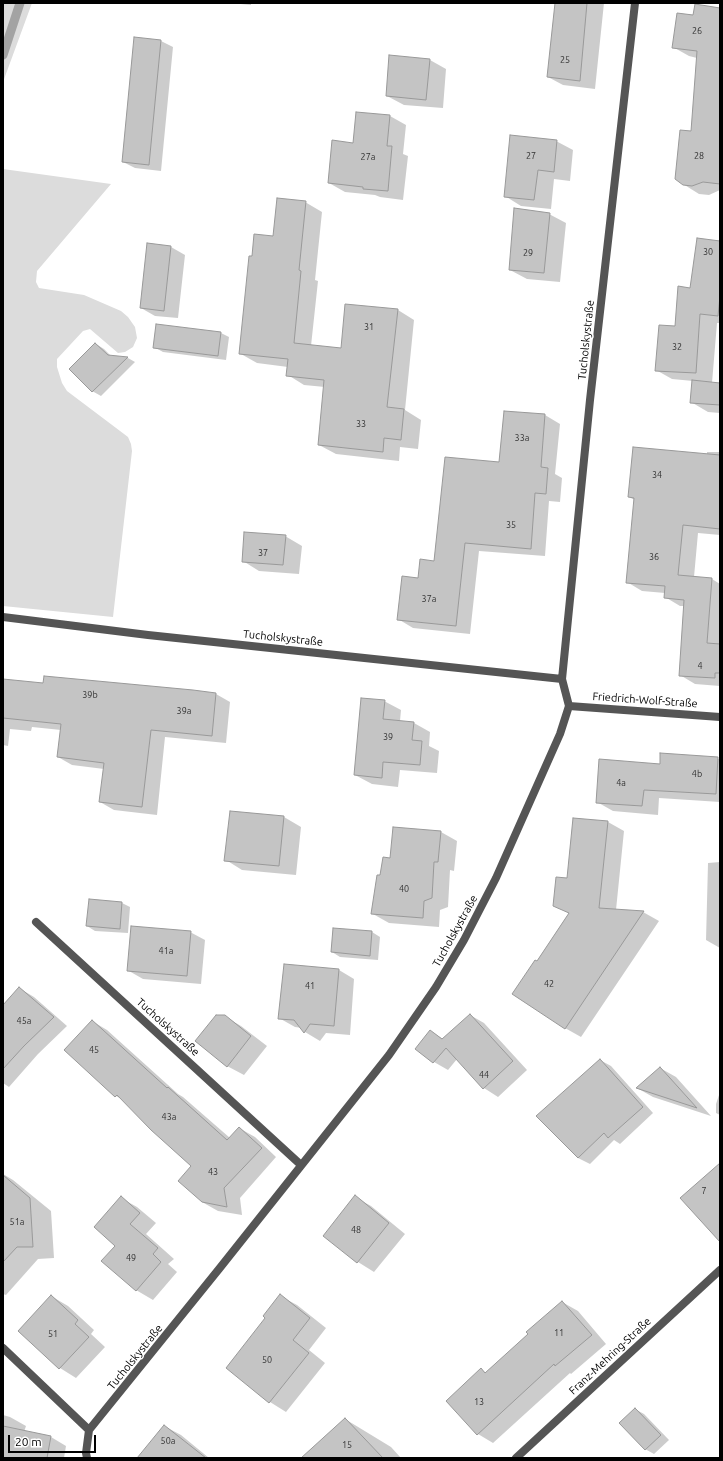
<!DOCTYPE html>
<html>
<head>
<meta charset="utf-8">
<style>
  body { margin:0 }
  #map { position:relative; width:723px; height:1461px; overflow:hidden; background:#fff; font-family:Ubuntu,sans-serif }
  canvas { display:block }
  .frame { position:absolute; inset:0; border:4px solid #000; pointer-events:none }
  .scale { position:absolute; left:8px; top:1435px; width:88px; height:18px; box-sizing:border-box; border:2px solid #000; border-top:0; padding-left:5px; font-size:12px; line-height:14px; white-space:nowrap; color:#000; -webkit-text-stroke:3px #fff; paint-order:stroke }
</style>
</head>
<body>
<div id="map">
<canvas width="723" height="1461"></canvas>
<div class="frame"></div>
<div class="scale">20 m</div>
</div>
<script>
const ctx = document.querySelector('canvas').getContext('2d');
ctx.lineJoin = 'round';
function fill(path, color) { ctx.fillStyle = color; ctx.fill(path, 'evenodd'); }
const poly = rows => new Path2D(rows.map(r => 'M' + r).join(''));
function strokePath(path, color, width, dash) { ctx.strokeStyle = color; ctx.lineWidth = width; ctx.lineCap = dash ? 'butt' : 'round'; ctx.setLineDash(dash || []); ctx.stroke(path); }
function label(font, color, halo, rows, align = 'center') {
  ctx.font = font + ' Ubuntu,sans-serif'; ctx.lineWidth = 3; ctx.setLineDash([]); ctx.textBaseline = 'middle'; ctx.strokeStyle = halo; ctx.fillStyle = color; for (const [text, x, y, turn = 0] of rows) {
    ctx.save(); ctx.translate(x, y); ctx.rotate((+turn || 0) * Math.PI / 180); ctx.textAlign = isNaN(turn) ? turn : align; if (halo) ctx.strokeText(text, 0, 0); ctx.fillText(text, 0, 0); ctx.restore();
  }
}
fill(poly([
  [3,3,32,3,3,82],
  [3,169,111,184,37,271,36,282,39,288,84,295,121,311,128,317,135,327,137,338,133,347,125,352,118,353,90,329,83,331,57,359,57,367,62,383,67,391,128,437,131,444,132,451,113,617,3,606]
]), '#dcdcdc');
fill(poly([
  [230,3,251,3,251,5],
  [556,3,604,3,595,89,563,85,548,77],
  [720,9,720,190,709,195,699,194,683,184,692,132,697,58,689,56,673,47,694,16],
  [161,41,173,47,161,171,135,168,123,162],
  [430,60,446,69,443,108,404,105,387,96],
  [357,113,390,116,406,125,403,154,408,156,403,200,380,197,375,195,345,192,329,183,354,144],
  [556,141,573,150,570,181,554,179,551,209,521,206,505,196],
  [305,202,322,212,315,280,318,281,311,346,342,349,398,310,414,320,405,410,421,420,418,449,400,447,399,461,336,454,319,445,325,387,304,385,288,375,288,367,257,363,241,354,253,257,274,237],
  [549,214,566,223,560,282,527,279,510,270],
  [720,242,720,323,717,323,712,383,720,384,720,413,708,412,691,402,693,381,672,379,656,370,691,289],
  [148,244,171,247,185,255,178,318,155,316,141,308],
  [221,333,229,337,226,360,163,352,154,347],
  [96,344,104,349,111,356,128,358,135,362,101,396,92,391],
  [504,412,545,415,560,424,555,474,562,478,560,502,549,501,545,556,479,551,470,634,413,628,398,619,419,579,435,562,500,463],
  [707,452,720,452,720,535,698,533,694,577,712,579,720,584,720,686,695,684,680,675,684,606,680,606,665,597,665,593,642,591,627,582,635,500,629,497,707,455],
  [285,536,302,546,299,574,259,571,243,561],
  [3,680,44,684,192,691,216,694,230,702,226,743,165,737,157,815,114,810,100,802,104,769,72,765,58,757,61,730,32,727,31,731,10,729,8,746,3,745],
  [384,701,401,710,400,721,414,723,430,732,429,746,439,751,437,773,400,770,398,787,372,784,355,775],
  [661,754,720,759,720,802,659,798,658,815,613,811,597,802,660,765],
  [231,812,284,817,301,827,296,875,242,870,226,860],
  [574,819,608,822,624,831,616,910,643,912,659,921,581,1037,565,1028,537,962,570,914,554,905,568,879],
  [441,832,457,841,454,871,450,870,448,907,440,910,439,927,389,923,373,914,381,876,391,859],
  [720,862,720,948,706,940,708,863],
  [122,903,130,907,128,933,95,931,87,926],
  [190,932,205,940,201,984,143,979,129,971],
  [372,932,380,937,378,960,340,957,332,952],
  [339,970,354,979,350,1035,326,1033,320,1041,305,1032,302,1028,295,1027,279,1018],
  [19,988,34,997,67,1026,38,1054,9,1087,3,1083,3,1006],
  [470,1015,484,1023,527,1070,498,1097,484,1088,457,1059,448,1070,434,1062,416,1049,430,1031,443,1039],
  [224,1016,241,1026,267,1046,244,1075,227,1066],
  [92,1021,107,1030,178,1094,183,1097,230,1138,239,1128,255,1137,276,1157,240,1198,242,1215,218,1211,202,1202,193,1166,123,1100,116,1096],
  [600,1060,611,1066,653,1113,620,1144,614,1140,590,1164,578,1158,538,1116],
  [660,1068,676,1077,711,1116,653,1097,637,1088],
  [720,1092,720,1115,716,1113,716,1104],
  [3,1174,13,1180,51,1211,54,1258,38,1259,6,1295,3,1294],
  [355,1197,371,1206,405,1234,374,1272,358,1262,324,1236],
  [121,1198,137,1207,156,1223,146,1234,174,1259,168,1264,177,1272,153,1300,136,1290,117,1245],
  [51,1296,68,1306,94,1330,91,1334,105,1347,76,1378,60,1368,19,1331],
  [280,1296,297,1305,326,1328,309,1350,325,1363,286,1412,270,1402,227,1367,267,1318],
  [562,1302,578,1311,606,1344,571,1374,570,1373,493,1443,478,1434,481,1370,487,1373],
  [635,1409,644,1414,669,1440,654,1454,645,1449],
  [3,1415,10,1417,26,1426,24,1432,51,1437,66,1446,64,1458,3,1458],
  [345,1419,391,1447,401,1458,313,1458],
  [164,1426,181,1435,209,1458,138,1458]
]), '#0003');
strokePath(poly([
  [3,55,20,3]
]), '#a3a3a3', 9);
const building = poly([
  [555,3,587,3,580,81,547,77,555,3],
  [695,4,720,8,720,184,703,182,692,186,683,185,675,179,680,130,691,131,697,51,672,48,677,13,693,15,695,4],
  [134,37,161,40,149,165,122,162,134,37],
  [389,55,430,59,426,100,386,96,389,55],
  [356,112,390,115,387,146,392,146,388,191,363,189,363,187,328,183,332,140,353,143,356,112],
  [510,135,557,140,554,172,538,170,534,200,504,197,510,135],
  [277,198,306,201,299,270,301,271,294,343,341,348,345,304,398,309,387,407,404,409,401,440,384,438,383,452,318,445,324,380,286,376,288,359,239,354,249,256,252,256,254,234,273,236,277,198],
  [514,208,550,213,544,273,509,270,514,208],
  [697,238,720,241,720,296,718,316,700,314,696,373,655,371,659,325,675,326,678,286,690,288,697,238],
  [147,243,171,246,164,311,140,308,147,243],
  [156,324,221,332,218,356,153,348,156,324],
  [95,343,108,355,128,357,92,392,69,369,95,343],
  [692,380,720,383,720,405,690,403,692,380],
  [504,411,545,414,541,467,548,468,546,494,535,493,531,549,465,543,456,626,397,620,402,576,418,578,420,559,434,561,445,457,499,462,504,411],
  [633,447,720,455,720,529,683,525,678,575,712,578,707,643,720,644,720,673,715,673,715,678,679,676,684,600,664,598,665,586,626,583,634,498,628,497,633,447],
  [244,532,286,535,283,565,242,562,244,532],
  [44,676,193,690,216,693,212,736,151,730,142,807,99,802,104,763,57,757,61,724,3,718,3,679,43,683,44,676],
  [361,698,385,700,383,719,414,722,412,740,422,741,420,765,383,762,382,778,354,775,361,698],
  [660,753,718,757,716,794,644,790,642,806,596,803,599,759,660,764,660,753],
  [230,811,284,816,279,866,224,861,230,811],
  [573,818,608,821,599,908,644,911,565,1029,512,994,535,960,537,961,569,913,553,906,556,877,567,878,573,818],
  [393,827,441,831,438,862,434,862,432,898,424,901,423,918,371,914,377,875,380,875,383,857,390,858,393,827],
  [89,899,122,902,120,929,86,926,89,899],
  [131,926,191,931,187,976,127,971,131,926],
  [333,928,372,931,370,956,331,952,333,928],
  [284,964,339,969,334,1026,310,1024,304,1033,294,1020,278,1019,284,964],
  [19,987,54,1017,24,1046,3,1069,3,1005,19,987],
  [470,1014,513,1061,483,1089,446,1048,433,1063,415,1049,430,1030,442,1039,470,1014],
  [216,1015,225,1015,251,1036,227,1067,195,1041,216,1015],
  [92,1020,167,1088,168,1087,227,1140,239,1127,262,1148,224,1188,227,1207,202,1202,178,1181,191,1166,151,1130,117,1095,115,1097,64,1050,92,1020],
  [600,1059,643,1107,608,1138,604,1133,578,1158,536,1116,600,1059],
  [660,1067,697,1108,636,1088,660,1067],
  [720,1163,720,1242,680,1198,720,1163],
  [3,1175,30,1198,33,1247,17,1247,3,1262,3,1175],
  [355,1195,389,1223,357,1263,323,1236,355,1195],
  [121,1196,140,1213,130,1224,158,1248,153,1254,161,1262,136,1291,101,1261,115,1246,94,1227,121,1196],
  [280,1294,310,1318,293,1340,309,1353,269,1403,226,1368,265,1318,263,1316,280,1294],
  [51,1295,78,1320,75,1324,89,1337,59,1369,18,1331,51,1295],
  [562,1301,592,1335,555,1366,554,1364,477,1435,446,1401,481,1368,485,1373,528,1334,526,1332,562,1301],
  [635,1408,661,1435,645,1450,619,1423,635,1408],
  [345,1418,383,1458,301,1458,345,1418],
  [164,1425,206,1458,137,1458,164,1425],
  [3,1426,51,1436,47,1458,3,1458,3,1426]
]);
fill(building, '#c4c4c4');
strokePath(building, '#999', 1);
strokePath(poly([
  [3,617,148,635,562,679,569,706,560,734,496,878,464,940,436,987,389,1055,219,1269,89,1430],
  [562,679,590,400,635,3],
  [569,706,720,717],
  [36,922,301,1165],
  [3,1348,89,1430,86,1453,87,1458],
  [516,1458,720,1270]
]), '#555', 8);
label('9px', '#313131', null, [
  ["26",697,31],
  ["25",565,60],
  ["27",531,156],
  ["28",699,156],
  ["27a",368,157],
  ["30",708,252],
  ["29",528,253],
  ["31",369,327],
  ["32",677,347],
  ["33",361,424],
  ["33a",522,438],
  ["34",657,475],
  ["35",511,525],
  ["37",263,553],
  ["36",654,557],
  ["37a",429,599],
  ["4",700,666],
  ["39b",90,695],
  ["39a",184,711],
  ["39",388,737],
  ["4b",697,774],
  ["4a",621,783],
  ["40",404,889],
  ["41a",166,951],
  ["42",549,984],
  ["41",310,986],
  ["45a",24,1021],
  ["45",94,1050],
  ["44",484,1075],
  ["43a",169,1117],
  ["43",213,1172],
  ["7",704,1191],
  ["51a",17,1222],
  ["48",356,1230],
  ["49",131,1258],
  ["11",559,1333],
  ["51",53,1334],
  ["50",267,1360],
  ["13",479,1402],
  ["50a",168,1441],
  ["15",347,1445]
]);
label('11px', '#000', '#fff', [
  ["Tucholskystraße",586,340,-84],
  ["Tucholskystraße",283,638,6],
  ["Friedrich-Wolf-Straße",645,700,4],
  ["Tucholskystraße",455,931,-61],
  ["Tucholskystraße",168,1027,42],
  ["Franz-Mehring-Straße",610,1356,-43],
  ["Tucholskystraße",135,1357,-51]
]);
</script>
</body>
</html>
